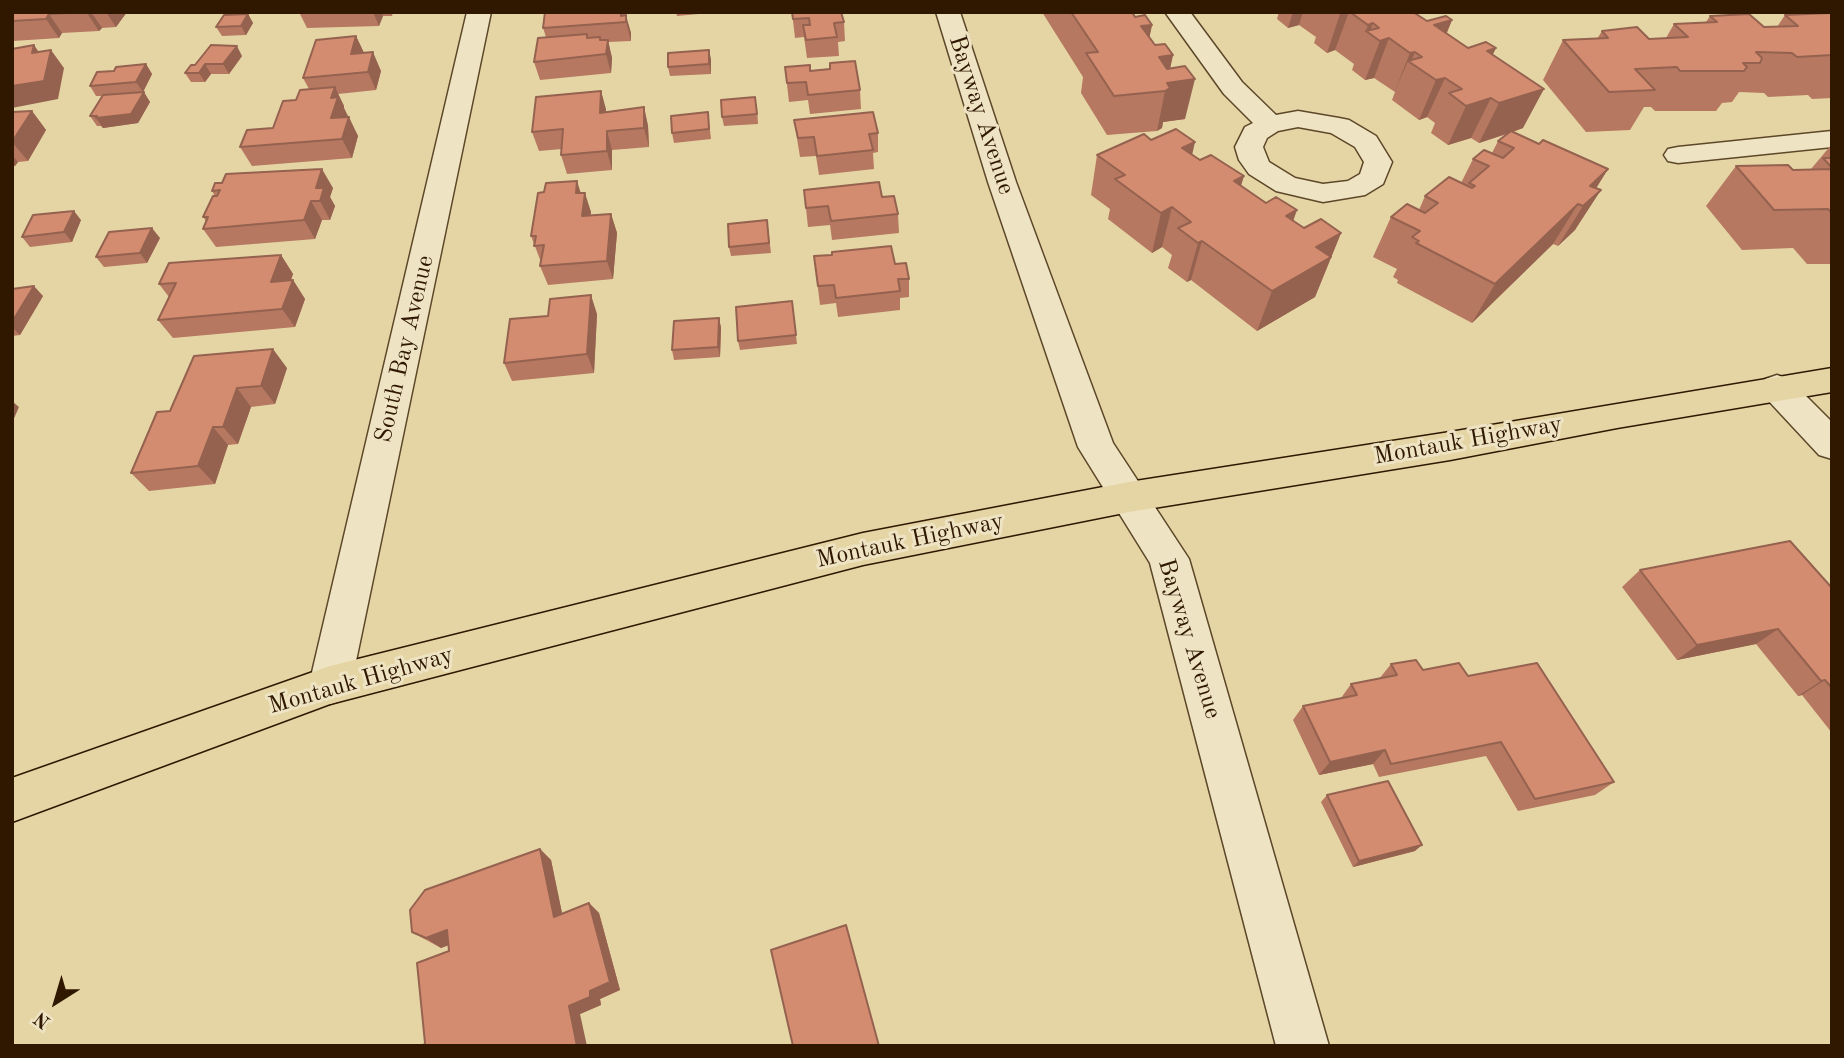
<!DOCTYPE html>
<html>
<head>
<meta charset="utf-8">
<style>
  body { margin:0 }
  #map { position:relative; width:1844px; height:1058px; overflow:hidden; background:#e5d5a5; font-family:"Old Standard TT",serif }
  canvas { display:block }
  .frame { position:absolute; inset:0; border:14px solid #301800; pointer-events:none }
  .north { position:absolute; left:21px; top:967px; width:70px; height:70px; -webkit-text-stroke:5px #eee4c4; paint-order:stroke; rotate:217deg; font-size:19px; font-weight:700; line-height:28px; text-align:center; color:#301800 }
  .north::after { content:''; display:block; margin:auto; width:24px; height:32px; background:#301800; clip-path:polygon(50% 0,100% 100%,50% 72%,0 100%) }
</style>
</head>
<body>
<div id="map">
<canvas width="1844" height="1058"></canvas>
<div class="frame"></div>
<div class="north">N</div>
</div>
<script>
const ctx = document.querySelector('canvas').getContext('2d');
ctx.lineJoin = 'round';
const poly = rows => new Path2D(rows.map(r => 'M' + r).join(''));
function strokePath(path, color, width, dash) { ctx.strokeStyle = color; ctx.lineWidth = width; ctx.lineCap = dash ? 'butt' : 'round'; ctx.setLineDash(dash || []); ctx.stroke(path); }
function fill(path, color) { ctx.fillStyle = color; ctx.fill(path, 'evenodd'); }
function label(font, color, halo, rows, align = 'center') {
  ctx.font = font + ' "Old Standard TT",serif'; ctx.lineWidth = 6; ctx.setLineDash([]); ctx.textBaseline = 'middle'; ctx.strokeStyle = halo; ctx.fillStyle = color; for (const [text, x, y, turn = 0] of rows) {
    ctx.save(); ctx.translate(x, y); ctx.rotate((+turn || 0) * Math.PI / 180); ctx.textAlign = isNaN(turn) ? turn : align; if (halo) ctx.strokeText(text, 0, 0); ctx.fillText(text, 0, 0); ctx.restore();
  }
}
const minor = poly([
  [467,12,491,12,351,685,345,699,330,704,315,699,309,685,467,12],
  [936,12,960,12,1016,182,1113,443,1189,559,1329,1046,1276,1046,1150,563,1078,447,988,182,936,12],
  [1165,12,1190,12,1242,82,1276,115,1298,111,1339,118,1349,120,1376,136,1392,162,1383,184,1365,195,1323,202,1276,191,1249,174,1239,160,1235,147,1245,127,1253,123,1224,94,1165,12],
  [1298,127,1331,133,1355,147,1364,162,1360,174,1348,181,1323,184,1295,178,1269,162,1263,147,1267,138,1278,131,1298,127],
  [1832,131,1832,147,1678,163,1668,161,1664,155,1668,149,1678,147,1832,131],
  [1777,375,1789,379,1832,422,1832,459,1819,455,1765,397,1760,388,1765,379,1777,375]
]);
const major = poly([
  [1832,368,1832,392,1617,428,1450,460,1129,512,863,565,330,704,12,822,12,778,330,666,863,533,1129,482,1450,432,1832,368]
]);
strokePath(minor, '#5d4729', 3);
strokePath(major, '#301800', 3);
fill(minor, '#eee4c4');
fill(major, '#e5d5a5');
fill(poly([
  [127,12,116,27,102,28,99,31,62,33,59,38,13,41,12,40,12,13],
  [299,12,393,12,392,16,383,16,379,26,307,28],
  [624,12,631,33,631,41,608,42,612,58,611,73,540,80,534,62,546,37,543,28],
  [676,12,710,12,710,13,677,16],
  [792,12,844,22,845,41,838,42,839,56,807,58,804,37,795,38],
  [1042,12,1132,12,1135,17,1152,25,1149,38,1155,45,1173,55,1170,68,1185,119,1163,122,1162,128,1157,131,1107,135,1081,93,1083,77],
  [1279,12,1413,12,1427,21,1452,20,1447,33,1468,48,1493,55,1523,128,1513,132,1539,144,1608,169,1596,188,1575,230,1558,246,1553,244,1472,323,1397,283,1398,280,1393,277,1397,269,1373,257,1391,217,1419,210,1425,196,1461,183,1473,159,1492,153,1498,141,1507,134,1479,143,1471,138,1448,145,1431,133,1435,123,1427,117,1419,120,1392,100,1395,92,1374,78,1365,80,1352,70,1354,64,1335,50,1327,53,1314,43,1316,37,1299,25,1288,28,1277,19],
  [1814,12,1832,12,1832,98,1812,99,1808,95,1768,97,1764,93,1739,92,1732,102,1722,103,1716,111,1655,111,1651,107,1644,107,1630,130,1586,132,1543,80,1563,40,1597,39,1602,31,1649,39,1666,38,1674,24,1706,22,1710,16,1764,27,1777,27,1785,15,1813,14],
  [248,14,253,23,246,35,222,36,216,27],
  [356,36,364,53,381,71,376,90,338,94,344,106,344,108,347,117,358,136,352,158,252,166,240,147,273,128,296,100,309,89,303,78],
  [242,56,229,74,211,74,205,82,191,82,185,73,195,65],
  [711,59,711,74,670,76,668,67],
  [146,64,152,74,143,92,150,102,138,123,103,128,101,126,97,126,90,116,103,96,96,96,90,86,114,71],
  [785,67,810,71,860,90,861,109,810,114,808,100,789,102],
  [601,91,606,112,644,107,648,126,649,147,612,150,612,170,567,174,561,155,562,149,539,151,532,132],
  [757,107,758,124,724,126,722,117],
  [32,111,46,130,28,161,18,162,15,166,12,167,12,112],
  [708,112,711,139,674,143,672,133],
  [794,120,878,133,878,152,873,153,874,169,819,175,816,156,800,157],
  [1151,140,1192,155,1304,228,1341,233,1315,297,1257,331,1191,280,1187,282,1168,268,1172,255,1162,247,1152,253,1108,219,1110,209,1091,195,1097,155],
  [1832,144,1832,264,1807,264,1793,248,1742,250,1706,206,1736,166,1793,170,1811,169],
  [215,183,333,188,330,197,335,206,330,220,322,220,315,239,216,247,203,229,206,221,203,217,215,196,212,191],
  [804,190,882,197,898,214,899,233,832,240,830,225,808,227],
  [581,193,591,212,591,216,611,214,617,233,613,279,548,285,540,266,541,262,531,236],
  [81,220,72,242,30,247,22,237],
  [767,220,771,253,731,256,729,247],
  [160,238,147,263,104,267,96,257],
  [281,255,293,274,291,280,293,280,305,299,295,327,173,338,158,320,169,297,159,284],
  [832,255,895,264,909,279,909,297,900,298,900,310,838,317,836,303,820,305,814,256],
  [12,289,43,296,20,335,12,336],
  [792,301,797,344,740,350,738,341],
  [597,314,594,373,512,381,504,363,548,316],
  [719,318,721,328,720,357,674,360,672,350],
  [287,368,275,404,251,407,238,444,228,445,215,484,149,491,131,473,170,411],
  [1640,570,1832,588,1832,733,1802,695,1798,696,1756,644,1677,660,1622,587],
  [1391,664,1468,676,1614,782,1595,795,1518,811,1486,756,1379,777,1373,764,1319,775,1293,720,1303,706,1341,698,1351,684,1379,679],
  [1327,795,1415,851,1353,867,1321,802],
  [540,849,551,860,562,914,589,903,599,913,620,990,600,999,601,1005,580,1014,425,1043,449,951,449,945,441,948,428,941,412,932]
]), '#b67861');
fill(poly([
  [91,12,102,28,99,31,87,13],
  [106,12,127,12,116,27],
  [373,12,381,12,383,16,379,26],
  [1293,12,1303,12,1299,25,1288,28],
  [1346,12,1349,12,1335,50,1327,53,1340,14],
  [49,14,62,33,59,38,46,19],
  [248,14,253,23,246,35,241,26],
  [626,15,631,33,631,41,626,22],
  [1452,20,1435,59,1434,25],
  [1373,23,1369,34,1366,31,1368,25],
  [1152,25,1144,64,1141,26],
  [356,36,365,55,351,54],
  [1389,38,1374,78,1365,80,1380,41],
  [608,40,612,58,611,73,606,54],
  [34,45,47,64,32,53],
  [237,46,242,56,229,74,223,64],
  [1496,48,1477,88,1487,51],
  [51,50,64,68,58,99,12,108,12,86],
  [709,50,711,59,711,74,709,64],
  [373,52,381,71,376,90,368,72],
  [1415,52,1411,62,1408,61,1394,93,1410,53],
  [1173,55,1167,83,1195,79,1185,119,1163,122,1162,128,1157,131,1165,91,1159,57],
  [146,64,152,74,143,92,136,82],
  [205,64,211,74,205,82,199,73],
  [1445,78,1427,117,1419,120,1436,80],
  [335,87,344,106,344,108,348,116,341,137,331,118,331,98],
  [1544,89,1523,128,1479,143,1499,103],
  [601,91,606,109,606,132,600,113],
  [144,92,150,102,138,123,103,128,96,118],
  [1491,98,1471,138,1448,145,1466,106],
  [644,107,648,126,649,147,644,128],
  [32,111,46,130,28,161,12,142],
  [349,117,358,136,352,158,342,139],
  [607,131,612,150,612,170,607,151],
  [1195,142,1186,182,1182,148],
  [12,155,18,162,15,166,12,163],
  [322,169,333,188,330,197,335,206,330,220,320,201,316,188],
  [1608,169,1587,203,1601,190,1575,230,1558,246,1583,206,1590,186],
  [1244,176,1232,216,1234,181],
  [577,181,583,200,576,193],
  [585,193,591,212,588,235,582,216],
  [311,201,322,220,315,239,304,220],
  [1578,204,1553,244,1472,323,1495,284],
  [1172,207,1162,247,1152,253,1161,213],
  [1297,210,1283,250,1286,216],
  [74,211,81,220,72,242,64,232],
  [611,214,617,233,613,279,607,261],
  [152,228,160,238,147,263,140,253],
  [1341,233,1315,297,1257,331,1272,291,1316,247],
  [1202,241,1191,280,1187,282,1198,243],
  [281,255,293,274,283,300,271,282],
  [293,280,305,299,295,327,282,309],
  [34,286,43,296,20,335,12,327,12,322],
  [591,295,597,314,594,373,587,354],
  [719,318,721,328,720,357,718,347],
  [273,349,287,368,275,404,261,386],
  [237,388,251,407,238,444,223,427],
  [12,401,19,407,12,423],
  [213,427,228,445,215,484,198,466],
  [1778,629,1756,644,1677,660,1697,645],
  [1825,680,1802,695,1798,696,1821,681],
  [1385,750,1373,764,1319,775,1330,762],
  [1422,845,1415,851,1353,867,1359,861],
  [540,849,551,860,565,927,554,917],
  [589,903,599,913,620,990,600,999,601,1005,580,1014,587,1046,577,1046,569,1006],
  [447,930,462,940,441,948,426,938]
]), '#94624f');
const building = poly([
  [87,12,49,14,46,19,12,21,13,12,87,12],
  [545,12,621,12,621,16,626,15,626,22,543,28,545,12],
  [792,12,841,12,844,22,834,23,837,37,806,40,803,25,810,25,809,18,793,19,792,12],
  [1071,12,1132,12,1135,17,1145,15,1152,25,1141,26,1155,45,1165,44,1173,55,1159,57,1167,69,1185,66,1195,79,1167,83,1170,88,1165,91,1114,96,1086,53,1098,52,1071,12],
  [1350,12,1413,12,1427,21,1446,16,1452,20,1434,25,1468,48,1486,42,1496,48,1487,51,1544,89,1499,103,1491,98,1466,106,1449,93,1462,89,1445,78,1436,80,1408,61,1422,57,1415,52,1410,53,1389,38,1380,41,1366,31,1379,28,1373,23,1368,25,1350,12],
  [1829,12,1832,12,1832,55,1797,57,1792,53,1756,52,1762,58,1760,63,1743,63,1747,67,1744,71,1680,71,1677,67,1635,69,1655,90,1609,92,1563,40,1608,38,1602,31,1637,27,1649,39,1688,37,1674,24,1717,22,1710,16,1749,14,1764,27,1798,26,1785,15,1830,13,1829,12],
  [248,14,241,26,216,27,224,15,248,14],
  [587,34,587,38,600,37,600,40,608,40,606,54,534,62,538,38,587,34],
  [356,36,351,54,373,52,368,72,303,78,316,40,356,36],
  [34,45,32,53,51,50,44,81,12,86,12,49,34,45],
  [211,45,237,46,223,64,205,64,199,73,185,73,191,65,195,65,211,45],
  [709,50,709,64,668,67,668,53,709,50],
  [855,61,860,90,808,95,806,82,787,83,785,67,810,65,810,71,830,69,830,63,855,61],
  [146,64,136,82,90,86,97,72,114,71,116,67,146,64],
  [335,87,331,98,338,97,331,118,349,117,342,139,240,147,247,130,273,128,283,101,296,100,300,90,335,87],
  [601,91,600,113,644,107,644,128,607,131,607,151,561,155,563,129,532,132,536,97,601,91],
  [144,92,131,114,96,118,97,116,90,116,103,95,144,92],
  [755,97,757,114,722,117,721,100,755,97],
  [32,111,12,142,12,112,32,111],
  [708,112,709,129,672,133,671,116,708,112],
  [873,112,878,133,869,134,873,150,817,156,814,137,798,138,794,120,873,112],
  [1176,129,1195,142,1182,148,1200,160,1211,155,1244,176,1234,181,1266,203,1276,197,1297,210,1286,216,1304,228,1321,219,1341,233,1316,247,1331,257,1272,291,1202,241,1198,243,1178,228,1191,222,1172,207,1161,213,1115,179,1125,175,1097,155,1144,134,1151,140,1176,129],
  [1511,131,1539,144,1543,140,1608,169,1590,186,1601,190,1583,206,1578,204,1495,284,1416,243,1419,241,1412,237,1420,231,1391,217,1407,204,1425,213,1438,203,1425,196,1449,177,1472,188,1475,186,1469,183,1489,166,1473,159,1484,150,1503,158,1514,148,1498,141,1511,131],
  [1823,158,1832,158,1832,168,1823,158],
  [1788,165,1793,170,1832,169,1832,213,1828,209,1774,210,1736,166,1788,165],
  [322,169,316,188,324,188,320,201,311,201,304,220,203,229,208,217,203,217,213,196,217,196,220,190,212,191,215,183,222,183,226,174,322,169],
  [577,181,576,193,585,193,582,216,611,214,607,261,540,266,544,245,534,246,536,236,531,236,538,193,544,192,546,183,577,181],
  [879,182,882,197,894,196,898,214,831,221,828,206,806,208,804,190,879,182],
  [74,211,64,232,22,237,33,215,74,211],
  [767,220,769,243,729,247,728,224,767,220],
  [152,228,140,253,96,257,109,232,152,228],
  [891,246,895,264,906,263,909,279,898,279,900,291,836,298,834,285,818,286,814,256,832,255,832,252,891,246],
  [281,255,271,282,293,280,282,309,158,320,176,283,159,284,169,263,281,255],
  [34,286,12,322,12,289,34,286],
  [591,295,587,354,504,363,510,319,548,316,550,299,591,295],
  [792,301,796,335,738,341,736,307,792,301],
  [719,318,718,347,672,350,674,321,719,318],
  [273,349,261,386,237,388,223,427,213,427,198,466,131,473,157,412,170,411,194,356,273,349],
  [1790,541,1832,588,1832,688,1825,680,1821,681,1778,629,1697,645,1640,570,1790,541],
  [1416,660,1423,670,1459,663,1468,676,1537,663,1614,782,1535,799,1501,742,1391,764,1385,750,1330,762,1303,706,1357,695,1351,684,1397,675,1391,664,1416,660],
  [1388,781,1422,845,1359,861,1327,795,1388,781],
  [540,849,554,917,589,903,610,982,590,991,590,997,569,1006,577,1046,423,1046,425,1043,417,963,449,951,447,930,426,938,412,932,410,910,425,890,540,849],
  [846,925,879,1046,793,1046,771,950,846,925]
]);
fill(building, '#d48c71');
strokePath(building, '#94624f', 2);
label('24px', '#301800', '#eee4c4', [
  ["Bayway Avenue",981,115,72],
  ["South Bay Avenue",405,349,-77],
  ["Montauk Highway",1468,441,-10],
  ["Montauk Highway",910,541,-12],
  ["Bayway Avenue",1189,639,73],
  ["Montauk Highway",361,681,-16]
]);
</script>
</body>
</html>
